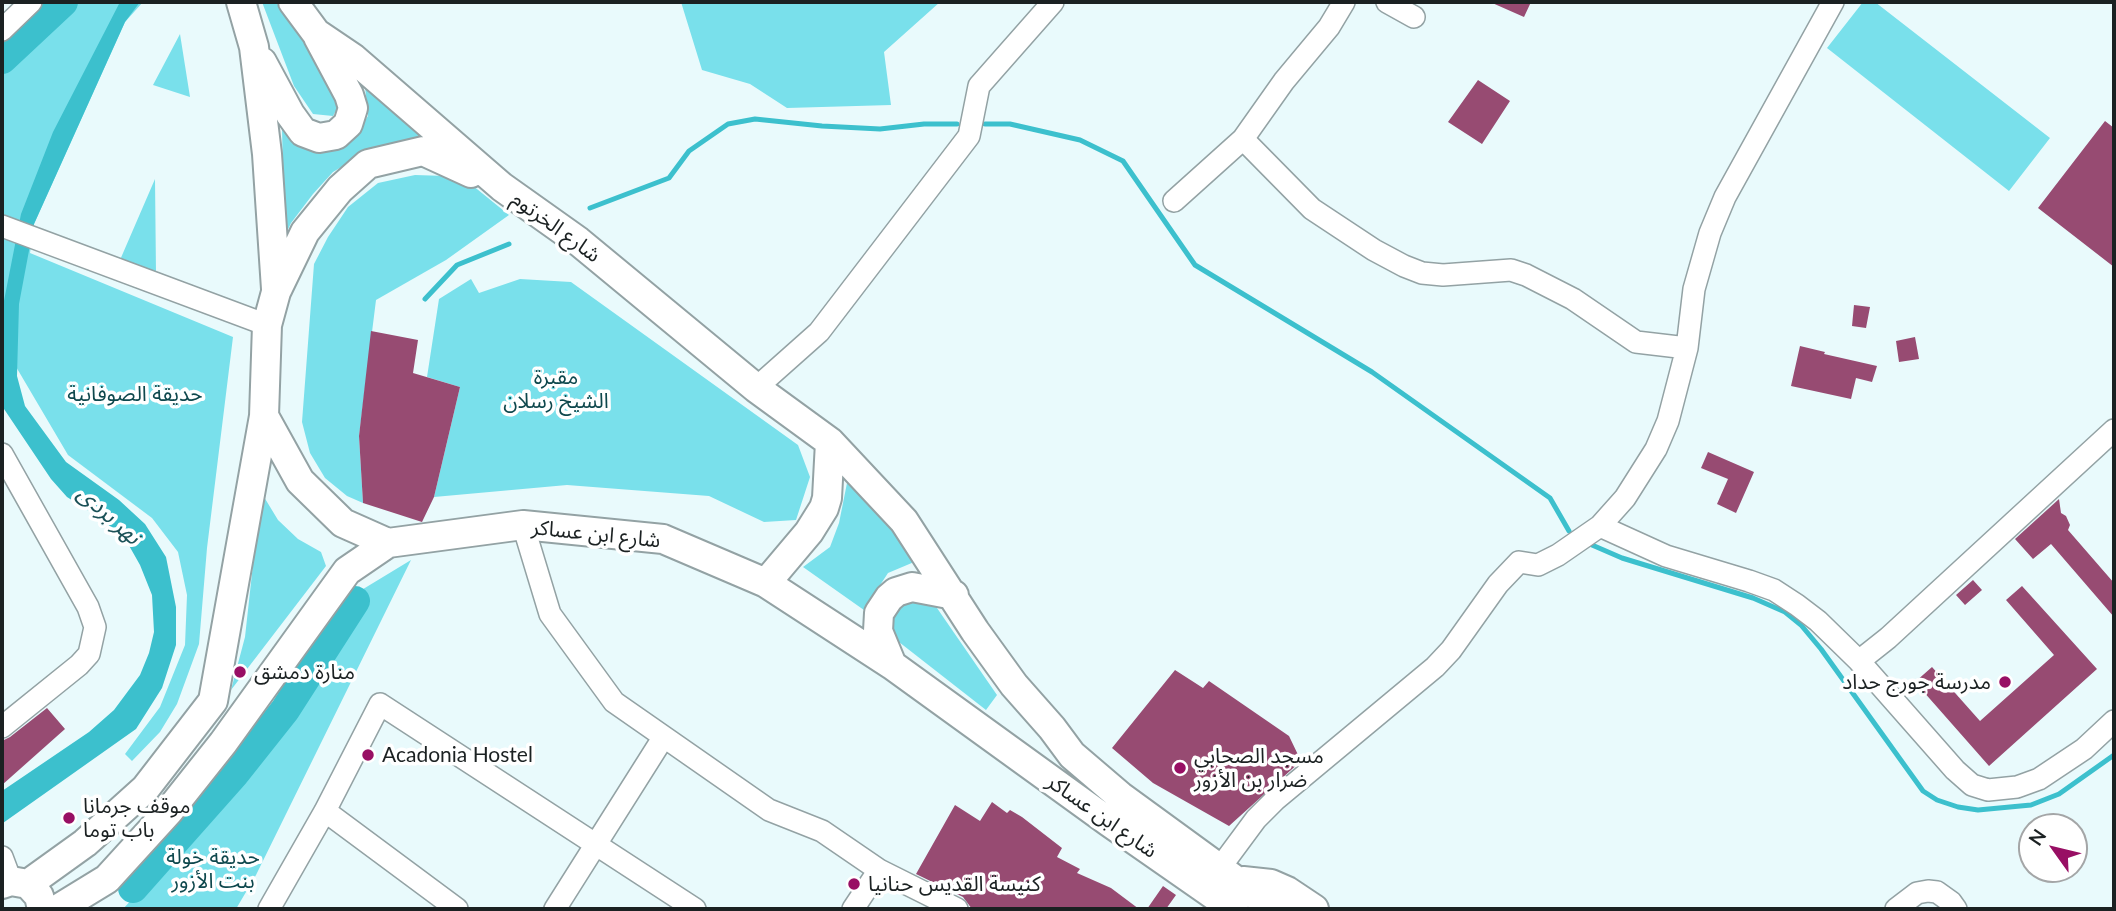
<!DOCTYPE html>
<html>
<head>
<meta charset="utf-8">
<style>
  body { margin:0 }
  #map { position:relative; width:2116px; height:911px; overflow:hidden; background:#e9fafc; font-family:Lato,sans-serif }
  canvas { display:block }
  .frame { position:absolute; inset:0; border:4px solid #1b2122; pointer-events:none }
  .north { position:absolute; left:2018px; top:813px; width:70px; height:70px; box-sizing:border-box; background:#fff; border:2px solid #a4a6a7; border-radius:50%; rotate:304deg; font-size:19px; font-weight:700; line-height:28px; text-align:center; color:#1b2122 }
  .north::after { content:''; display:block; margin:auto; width:24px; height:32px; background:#980f64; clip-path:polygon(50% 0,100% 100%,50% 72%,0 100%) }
</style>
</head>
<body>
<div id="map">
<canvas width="2116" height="911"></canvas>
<div class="frame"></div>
<div class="north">N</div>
</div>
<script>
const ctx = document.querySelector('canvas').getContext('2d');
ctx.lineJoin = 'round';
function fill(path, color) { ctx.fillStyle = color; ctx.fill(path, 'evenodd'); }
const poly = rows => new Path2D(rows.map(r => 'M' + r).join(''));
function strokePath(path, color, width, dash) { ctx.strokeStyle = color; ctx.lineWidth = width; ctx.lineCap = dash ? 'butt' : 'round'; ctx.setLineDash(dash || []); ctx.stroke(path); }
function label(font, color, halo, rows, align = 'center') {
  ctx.font = font + ' Lato,"Noto Sans Arabic",sans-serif'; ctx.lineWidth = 7; ctx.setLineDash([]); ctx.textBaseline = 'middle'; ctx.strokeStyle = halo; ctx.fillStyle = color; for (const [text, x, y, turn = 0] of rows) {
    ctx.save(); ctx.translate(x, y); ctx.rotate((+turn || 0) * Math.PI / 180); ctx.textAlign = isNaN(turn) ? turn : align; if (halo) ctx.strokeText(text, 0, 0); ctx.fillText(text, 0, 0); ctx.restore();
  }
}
fill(poly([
  [70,2,143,2,125,22,34,224,30,253,233,337,207,548,199,644,177,704,160,732,132,761,125,754,160,707,185,645,187,595,178,552,152,518,68,455,2,343,2,68],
  [262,2,276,2,334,83,340,103,333,116,313,114,294,86],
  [681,2,940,2,884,52,891,105,787,108,750,84,702,70],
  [1863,2,1875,2,2050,138,2009,191,1827,48],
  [180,34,190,97,153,85],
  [365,86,439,146,417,142,392,143,363,154,333,172,313,194,291,223,284,238,282,126,353,138,368,116],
  [415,175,446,176,472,185,509,215,446,260,376,300,359,436,363,503,347,496,325,478,310,453,302,422,314,264,328,237,348,207,378,183],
  [155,179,156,274,120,260],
  [471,279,479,293,520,279,571,282,798,445,810,477,796,520,764,522,709,496,567,485,434,497,460,387,427,377,439,299],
  [847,483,926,557,888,573,871,599,871,615,803,567,830,547,839,523],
  [261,492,278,520,298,539,321,552,326,566,231,690,245,637],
  [411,560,256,875,236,909,123,909,232,789,282,725,350,597],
  [928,595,997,695,986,710,890,635,892,616,911,599]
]), '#79e0eb');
fill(poly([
  [50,2,63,2,2,59,2,46],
  [120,2,140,2,125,22,34,224,19,304,17,376,25,406,66,462,119,500,145,524,166,557,176,607,176,645,162,688,136,729,3,823,2,791,89,732,114,710,140,675,149,653,154,632,152,595,140,565,127,542,103,520,67,497,51,479,2,406,2,311,21,214,53,132]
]), '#3cc0cd');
strokePath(poly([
  [985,124,1010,124,1080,140,1123,161,1195,265,1372,372,1550,498,1569,531],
  [590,208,669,178,689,151,728,124,755,119,822,126,880,129,924,124,957,124],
  [425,299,457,265,509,244],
  [1592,545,1622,558,1753,598,1785,612,1801,625,1821,649,1923,791,1937,800,1958,807,1978,810,2031,805,2059,794,2114,755]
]), '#3cc0cd', 5);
strokePath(poly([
  [2,59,63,2],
  [133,888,235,773,285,710,355,601]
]), '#3cc0cd', 30);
fill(poly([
  [1490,2,1531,2,1524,17],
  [1478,80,1510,101,1482,144,1448,122],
  [2105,121,2114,128,2114,267,2038,208],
  [1854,305,1870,307,1866,328,1852,326],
  [371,331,418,340,413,373,460,387,434,497,422,522,363,503,359,436],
  [1915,337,1919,359,1899,362,1896,341],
  [1800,346,1825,352,1824,354,1877,366,1872,382,1856,378,1851,399,1791,386],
  [1708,452,1754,472,1736,513,1717,504,1728,479,1701,468],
  [2059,499,2061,513,2066,516,2070,525,2068,530,2114,583,2114,617,2051,544,2033,559,2015,539],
  [1973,580,1982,590,1965,605,1956,595],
  [2022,586,2097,669,1989,766,1915,682,1932,667,1980,721,2054,655,2006,600],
  [1175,670,1203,688,1209,681,1289,736,1301,761,1229,826,1153,783,1112,748],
  [47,708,65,729,2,785,2,741,10,737],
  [992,802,1007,813,1010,810,1022,817,1062,848,1057,857,1080,869,1077,873,1111,888,1139,909,972,909,963,897,916,874,955,805,980,821],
  [1163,886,1176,895,1166,909,1147,909]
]), '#974b72');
const minor = poly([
  [1387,2,1414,17],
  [2,30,31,2],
  [1243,139,1312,209,1374,250,1404,266,1422,273,1443,275,1511,270,1526,275,1573,299,1636,342,1687,348],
  [1174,201,1243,139,1284,81,1329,27,1344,2],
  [2,226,267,325],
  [756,388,819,332,969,136,979,86,1053,2],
  [2,454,88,607,95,627,89,654,79,665,2,727],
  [523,525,550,614,614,702,769,810,822,831,879,870,957,909],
  [1600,526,1666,556,1749,581,1774,590,1797,605,1818,621,1859,661,1955,770,1972,785,1988,790,2017,787,2039,779,2084,749,2114,721],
  [1859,661,1888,638,2114,430],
  [325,811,457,909],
  [2,857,11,881],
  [1219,869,1256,819,1275,800,1435,667,1451,650,1498,584,1519,562,1538,565,1558,555,1600,526,1625,498,1656,449,1668,421,1687,348,1694,289,1710,233,1725,197,1833,2],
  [269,909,325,811,380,704,695,909],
  [555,909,663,738],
  [853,909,879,870],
  [1896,909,1917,893,1928,891,1937,892,1951,902,1956,909]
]);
const major = poly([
  [241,2,254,47,267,154,276,289],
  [293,2,316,33,353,58,502,187,578,241,756,388,830,442,904,521,975,631,1014,685,1052,728,1072,755,1120,796,1275,909],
  [262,62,290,114,303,132,319,138,336,135,348,124,353,108,349,95,318,37],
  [264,416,300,481,343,523,388,543],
  [766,583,809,532,824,508,827,498,830,442],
  [892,665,878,631,879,613,889,598,896,592,912,587,954,595],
  [1243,881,1271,884,1287,891,1314,909],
  [2,884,11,881,28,884,39,896,42,909],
  [28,884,85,843,145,789,213,701,264,416,267,325,276,292,305,232,340,189,368,164,423,151,471,173],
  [58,909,107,879,169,811,223,743,347,571,388,543,523,525,663,539,766,583,892,665,1109,822,1234,909]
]);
strokePath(minor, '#93a2a4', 24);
strokePath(major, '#93a2a4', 32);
strokePath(minor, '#fff', 21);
strokePath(major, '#fff', 28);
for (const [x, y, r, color] of [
  [240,672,7,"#980f64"],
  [2005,682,7,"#980f64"],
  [368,755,7,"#980f64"],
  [1180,768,7,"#980f64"],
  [69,818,7,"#980f64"],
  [854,884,7,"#980f64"]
]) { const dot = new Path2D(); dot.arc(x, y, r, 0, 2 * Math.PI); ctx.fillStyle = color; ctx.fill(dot); strokePath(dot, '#fff', 2.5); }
label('21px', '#1b2122', '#fff', [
  ["شارع الخرتوم",556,227,36],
  ["شارع ابن عساكر",596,534,6],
  ["شارع ابن عساكر",1102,816,35]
]);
label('21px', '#0e484d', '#fff', [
  ["مقبرة",556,377],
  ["الشيخ رسلان",556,401],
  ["حديقة الصوفانية",135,394],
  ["حديقة خولة",213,857],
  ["بنت الأزور",213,881]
]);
label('21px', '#1b2122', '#fff', [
  ["منارة دمشق",254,672],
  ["مدرسة جورج حداد",1991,682,"right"],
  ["Acadonia Hostel",382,755],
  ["مسجد الصحابي",1194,756],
  ["ضرار بن الأزور",1194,780],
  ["موقف جرمانا",83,806],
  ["باب توما",83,830],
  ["كنيسة القديس حنانيا",868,884]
], 'left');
label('italic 23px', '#1b5157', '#fff', [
  ["نهر بردى",109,515,42]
]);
</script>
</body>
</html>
